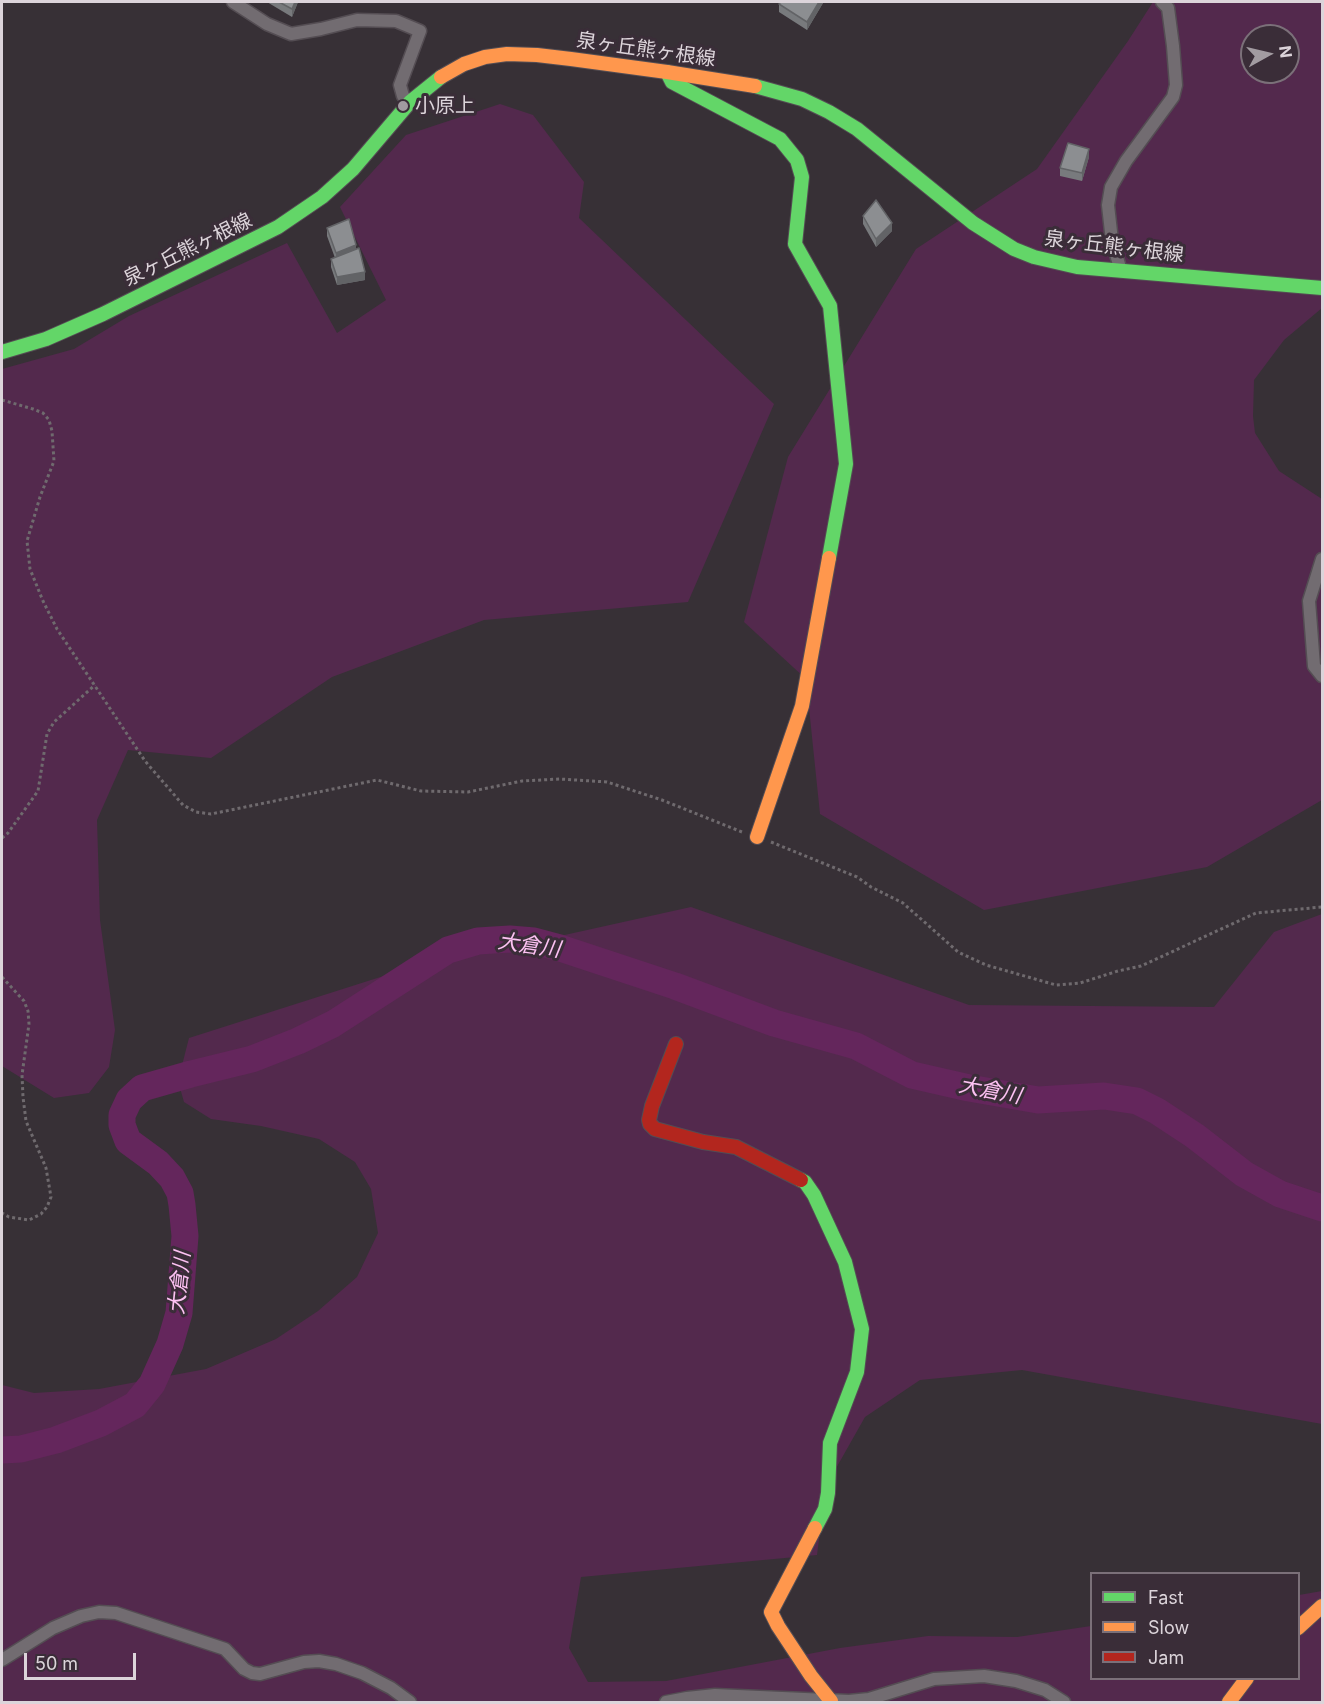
<!DOCTYPE html>
<html>
<head>
<meta charset="utf-8">
<style>
  body { margin:0 }
  #map { position:relative; width:1324px; height:1704px; overflow:hidden; background:#373036; font-family:Inter,sans-serif }
  canvas { display:block }
  .frame { position:absolute; inset:0; border:3px solid #dcd4da; pointer-events:none }
  .legend { position:absolute; left:1090px; top:1572px; width:210px; height:108px; box-sizing:border-box; background:#3a2d38; border:2px solid #7b7079; margin:0; padding:8px 10px; list-style:none; font-size:18px; color:#dcd4da }
  .legend li { display:flex; align-items:center; gap:12px; height:30px }
  .legend b { width:30px; border:2px solid #7b7079 }
  .north { position:absolute; left:1240px; top:24px; width:60px; height:60px; box-sizing:border-box; background:#3a2d38; border:2px solid #7b7079; border-radius:50%; rotate:82deg; font-size:16px; font-weight:700; line-height:24px; text-align:center; color:#dcd4da }
  .north::after { content:''; display:block; margin:auto; width:21px; height:27px; background:#a29ba1; clip-path:polygon(50% 0,100% 100%,50% 72%,0 100%) }
  .scale { position:absolute; left:24px; top:1653px; width:112px; height:27px; box-sizing:border-box; border:3px solid #dcd4da; border-top:0; padding-left:8px; font-size:18px; line-height:21px; white-space:nowrap; color:#dcd4da; -webkit-text-stroke:4px #3a2d38; paint-order:stroke }
</style>
</head>
<body>
<div id="map">
<canvas width="1324" height="1704"></canvas>
<div class="frame"></div>
<ul class="legend">
<li><b style="height:8px;background:#63d668"></b>Fast</li>
<li><b style="height:8px;background:#ff974d"></b>Slow</li>
<li><b style="height:8px;background:#b3261e"></b>Jam</li>
</ul>
<div class="north">N</div>
<div class="scale">50 m</div>
</div>
<script>
const ctx = document.querySelector('canvas').getContext('2d');
ctx.lineJoin = 'round';
function fill(path, color) { ctx.fillStyle = color; ctx.fill(path, 'evenodd'); }
const poly = rows => new Path2D(rows.map(r => 'M' + r).join(''));
function strokePath(path, color, width, dash) { ctx.strokeStyle = color; ctx.lineWidth = width; ctx.lineCap = dash ? 'butt' : 'round'; ctx.setLineDash(dash || []); ctx.stroke(path); }
function label(font, color, halo, rows, align = 'center') {
  ctx.font = font + ' Inter,"Noto Sans JP",sans-serif'; ctx.lineWidth = 6; ctx.setLineDash([]); ctx.textBaseline = 'middle'; ctx.strokeStyle = halo; ctx.fillStyle = color; for (const [text, x, y, turn = 0] of rows) {
    ctx.save(); ctx.translate(x, y); ctx.rotate((+turn || 0) * Math.PI / 180); ctx.textAlign = isNaN(turn) ? turn : align; if (halo) ctx.strokeText(text, 0, 0); ctx.fillText(text, 0, 0); ctx.restore();
  }
}
fill(poly([
  [1153,2,1322,2,1322,308,1284,340,1254,380,1253,416,1255,433,1279,471,1322,499,1322,800,1207,867,984,910,820,814,806,679,744,622,788,457,916,249,1037,169,1128,41],
  [1252,36,1288,36,1288,72,1252,72],
  [500,104,533,115,584,182,579,218,774,404,688,602,484,620,332,677,211,758,128,750,97,820,100,920,115,1030,109,1067,89,1093,54,1098,2,1066,2,369,74,349,129,316,287,243,337,333,386,300,340,207,406,135],
  [691,907,969,1005,1214,1007,1274,932,1322,914,1322,1424,1022,1370,920,1380,865,1417,826,1486,817,1555,581,1577,569,1648,588,1682,666,1681,840,1648,928,1636,1017,1637,1091,1626,1092,1678,1298,1678,1299,1595,1322,1591,1322,1702,2,1702,2,1385,34,1393,99,1389,206,1369,276,1339,318,1311,357,1277,378,1233,371,1189,355,1162,319,1139,261,1126,211,1119,184,1102,178,1081,189,1038,393,973]
]), '#53294d');
strokePath(poly([
  [2,1450,21,1449,56,1440,101,1423,135,1405,152,1384,170,1344,179,1313,185,1236,182,1205,180,1193,172,1178,158,1163,128,1141,122,1125,122,1115,129,1100,142,1088,191,1074,252,1059,298,1041,333,1024,448,950,478,941,510,939,534,941,560,948,675,986,774,1023,856,1046,912,1075,969,1088,1038,1100,1104,1096,1137,1101,1157,1111,1195,1136,1244,1174,1280,1194,1322,1208]
]), '#64265c', 27);
const street = poly([
  [233,2,267,24,291,34,321,29,357,20,396,21,420,31,400,85,403,96,410,102],
  [1121,271,1112,241,1108,205,1111,187,1126,161,1173,97,1176,85,1173,46,1168,8,1162,2],
  [1322,559,1309,601,1314,666,1322,676],
  [2,1660,53,1628,81,1616,99,1612,116,1613,225,1649,244,1669,252,1673,260,1674,304,1662,319,1661,336,1664,362,1673,391,1688,410,1702],
  [666,1702,687,1698,715,1695,849,1701,869,1699,934,1679,984,1676,1016,1681,1045,1690,1064,1702]
]);
const fast = poly([
  [667,72,672,82,780,139,797,160,802,177,795,244,830,306,846,464,829,558],
  [755,86,802,99,829,112,857,129,973,223,1014,249,1034,257,1077,267,1322,288],
  [2,352,46,339,103,314,278,227,322,197,353,169,410,102,441,77],
  [801,1180,805,1182,814,1195,845,1262,862,1329,857,1372,830,1443,828,1493,825,1509,815,1528]
]);
const slow = poly([
  [441,77,464,64,485,57,507,54,537,55,571,59,667,72,755,86],
  [757,837,802,706,829,558],
  [815,1528,771,1612,778,1626,811,1676,831,1701],
  [1298,1628,1322,1606],
  [1229,1702,1247,1678]
]);
const jam = poly([
  [676,1044,652,1106,649,1120,650,1124,655,1129,703,1142,736,1147,801,1180]
]);
strokePath(street, '#544d53', 15);
strokePath(fast, '#544d53', 16);
strokePath(slow, '#544d53', 16);
strokePath(jam, '#544d53', 16);
strokePath(poly([
  [2,400,33,409,43,413,49,420,52,431,54,461,40,497,27,541,30,569,43,601,57,629,145,761,183,805,196,812,211,814,377,780,421,791,468,792,522,781,560,779,607,782,662,800,742,832],
  [2,838,8,833,38,791,47,734,54,722,95,685],
  [771,842,857,877,871,887,903,903,958,952,986,965,1056,985,1080,983,1118,971,1141,966,1256,913,1322,907],
  [2,977,24,1001,28,1011,29,1024,22,1075,23,1097,26,1121,46,1168,51,1197,47,1207,41,1214,29,1220,9,1217,2,1213]
]), '#6f6a6e', 3, [3, 3]);
strokePath(street, '#726c71', 12);
strokePath(fast, '#63d668', 14);
strokePath(slow, '#ff974d', 14);
strokePath(jam, '#b3261e', 14);
fill(poly([
  [267,2,298,2,292,17],
  [823,2,823,3,807,30,779,12,779,4],
  [1089,157,1082,181,1060,176,1060,168],
  [863,216,892,231,876,247,863,224],
  [327,228,356,249,365,280,337,285,331,267,331,259,335,258,327,236]
]), '#787a7d');
fill(poly([
  [295,2,298,2,292,17,292,9],
  [819,2,823,2,823,3,807,30,807,22],
  [1089,149,1089,157,1082,181,1082,173],
  [892,223,892,231,876,247,876,239],
  [356,245,356,253,336,261,336,253],
  [365,272,365,280,337,285,337,277]
]), '#626366');
const building = poly([
  [279,2,295,2,292,9,279,2],
  [781,2,819,2,807,22,779,4,781,2],
  [1068,143,1089,149,1082,173,1060,168,1068,143],
  [876,200,892,223,876,239,863,216,876,200],
  [349,219,356,245,336,253,327,228,349,219],
  [359,248,365,272,337,277,331,259,359,248]
]);
fill(building, '#8c8e91');
strokePath(building, '#626366', 1.5);
for (const [x, y, r, color] of [
  [403,106,6,"#a29ba1"]
]) { const dot = new Path2D(); dot.arc(x, y, r, 0, 2 * Math.PI); ctx.fillStyle = color; ctx.fill(dot); strokePath(dot, '#3a2d38', 2); }
label('20px', '#dcd4da', '#3a2d38', [
  ["泉ヶ丘熊ヶ根線",646,50,8],
  ["泉ヶ丘熊ヶ根線",1114,247,7],
  ["泉ヶ丘熊ヶ根線",188,250,-26]
]);
label('20px', '#dcd4da', '#3a2d38', [
  ["小原上",415,106]
], 'left');
label('italic 21px', '#fdc2f3', '#3a2d38', [
  ["大倉川",529,946,8],
  ["大倉川",990,1091,11],
  ["大倉川",180,1283,-84]
]);
</script>
</body>
</html>
